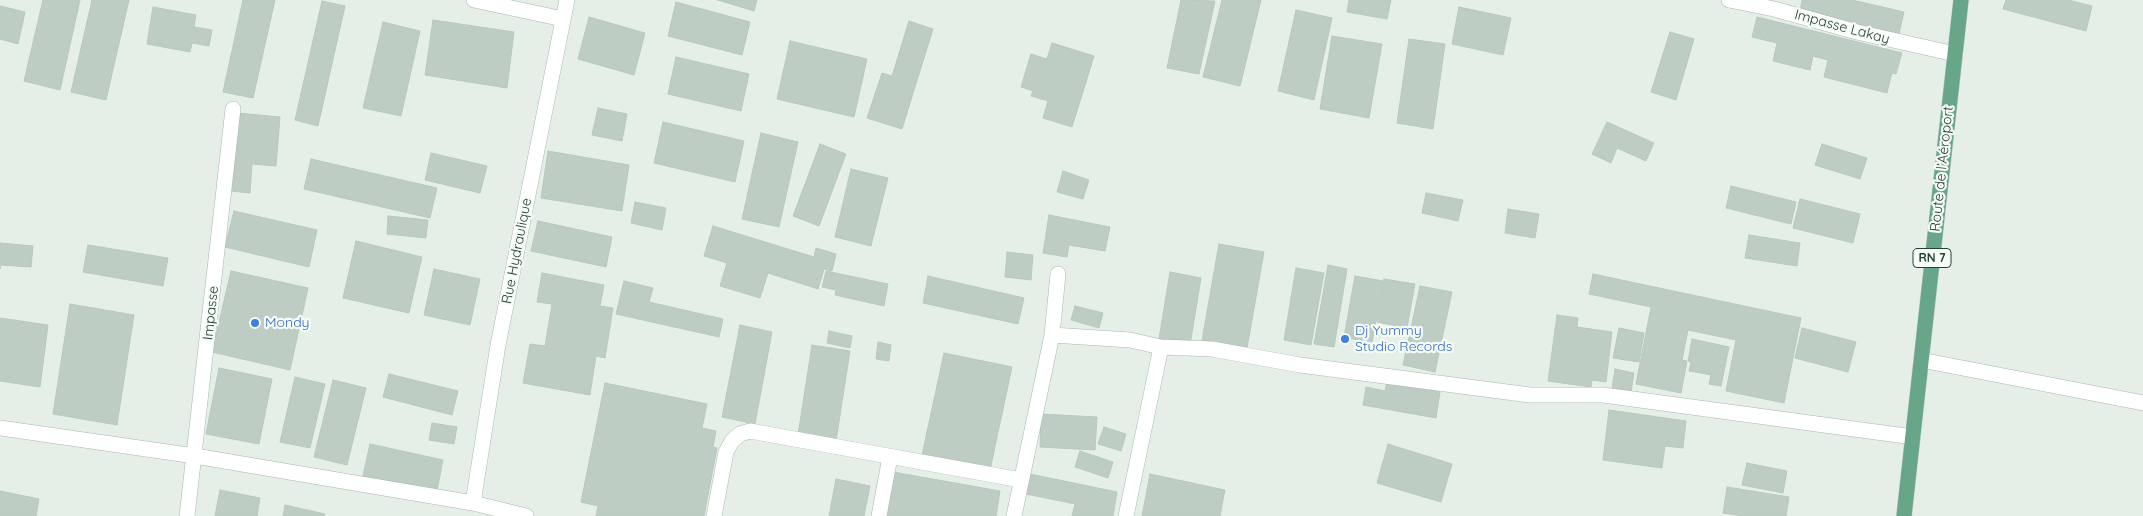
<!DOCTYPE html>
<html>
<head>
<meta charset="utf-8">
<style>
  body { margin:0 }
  canvas { display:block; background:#e5efe8 }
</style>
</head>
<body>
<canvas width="2143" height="516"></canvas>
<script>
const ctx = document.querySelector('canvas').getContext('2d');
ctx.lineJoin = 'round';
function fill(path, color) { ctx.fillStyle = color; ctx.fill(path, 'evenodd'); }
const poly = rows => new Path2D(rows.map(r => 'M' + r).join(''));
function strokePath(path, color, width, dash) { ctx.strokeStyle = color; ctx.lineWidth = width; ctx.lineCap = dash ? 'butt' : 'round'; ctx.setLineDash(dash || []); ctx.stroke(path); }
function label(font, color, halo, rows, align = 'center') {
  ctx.font = font + ' Quicksand,sans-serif'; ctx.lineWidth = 4.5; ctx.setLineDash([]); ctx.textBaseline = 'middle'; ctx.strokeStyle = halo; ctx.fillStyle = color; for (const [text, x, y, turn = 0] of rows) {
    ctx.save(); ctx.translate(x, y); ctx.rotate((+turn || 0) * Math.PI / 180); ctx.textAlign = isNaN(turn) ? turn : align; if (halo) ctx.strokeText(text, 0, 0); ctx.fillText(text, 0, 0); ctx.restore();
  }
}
const building = poly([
  [43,0,80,0,60,90,24,81,43,0],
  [92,0,129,0,106,100,71,92,92,0],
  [243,0,275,0,253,98,223,92,243,0],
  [718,0,757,0,754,11,718,0],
  [1181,0,1215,1,1199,74,1167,68,1181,0],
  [1222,0,1261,0,1240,86,1203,77,1222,0],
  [1349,0,1391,0,1387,19,1347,12,1349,0],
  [1802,0,1852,0,1904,12,1899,34,1800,12,1802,0],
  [2006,0,2068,0,2092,6,2086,31,2003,9,2006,0],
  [322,1,345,6,318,126,295,120,322,1],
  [676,2,750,22,742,55,668,36,676,2],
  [0,6,25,12,18,44,0,39,0,6],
  [153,7,196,15,194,27,212,30,209,46,192,43,190,52,147,44,153,7],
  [1459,7,1511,18,1503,55,1452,44,1459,7],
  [1296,10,1332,18,1314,100,1278,91,1296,10],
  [589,17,645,33,634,75,578,59,589,17],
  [1757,17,1902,53,1896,74,1892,73,1887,93,1824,77,1828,60,1813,56,1810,70,1773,61,1777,43,1752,37,1757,17],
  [433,20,514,32,507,88,425,75,433,20],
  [909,21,933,29,902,129,867,118,882,73,892,76,909,21],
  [383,22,420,31,401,116,363,108,383,22],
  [1670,32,1694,39,1676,100,1651,92,1670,32],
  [1332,36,1382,44,1369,118,1320,109,1332,36],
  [1409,39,1445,44,1433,129,1397,123,1409,39],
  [790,41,867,59,854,117,777,99,790,41],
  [1052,43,1094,56,1072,127,1043,118,1048,101,1031,96,1033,91,1021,87,1031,54,1047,59,1052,43],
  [676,57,749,74,741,111,668,94,676,57],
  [598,108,627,114,622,141,592,135,598,108],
  [237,113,280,117,276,166,252,164,250,193,231,191,237,113],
  [663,122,744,141,735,182,654,163,663,122],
  [1607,122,1654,143,1646,161,1617,148,1611,163,1592,154,1607,122],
  [761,133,798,142,779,227,742,219,761,133],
  [820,144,846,154,819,226,793,216,820,144],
  [1822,144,1867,158,1860,179,1815,165,1822,144],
  [548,151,629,165,622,211,541,198,548,151],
  [431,153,487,166,480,193,425,180,431,153],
  [311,159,437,188,430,218,304,189,311,159],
  [851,169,888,178,871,246,835,237,851,169],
  [1063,171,1089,180,1083,199,1057,192,1063,171],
  [1731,186,1796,202,1791,224,1726,208,1731,186],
  [1426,193,1463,200,1458,221,1422,213,1426,193],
  [1800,199,1860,214,1853,243,1793,228,1800,199],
  [635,202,666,208,662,230,631,223,635,202],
  [1508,209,1539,214,1535,238,1505,233,1508,209],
  [234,211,317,230,309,267,225,247,234,211],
  [1049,215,1110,227,1105,251,1069,245,1067,257,1043,253,1049,215],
  [388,216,428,220,426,238,387,234,388,216],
  [538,221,612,237,606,267,531,251,538,221],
  [713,226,814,257,816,248,836,254,832,271,824,269,818,289,768,273,760,298,720,286,727,263,704,256,713,226],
  [1749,235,1800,243,1797,266,1745,258,1749,235],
  [356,241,422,257,409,313,343,298,356,241],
  [0,243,33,246,31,267,0,265,0,269,0,243],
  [1219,244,1264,252,1247,348,1202,340,1219,244],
  [88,245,168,258,163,286,83,272,88,245],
  [1007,252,1033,255,1031,280,1005,277,1007,252],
  [1328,265,1347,269,1334,347,1314,344,1328,265],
  [1296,268,1324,273,1311,345,1284,340,1296,268],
  [434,269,480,279,470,325,424,315,434,269],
  [231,271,308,288,290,370,212,352,231,271],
  [826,271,888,284,884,306,835,295,836,290,822,287,826,271],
  [1170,272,1201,278,1190,345,1159,339,1170,272],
  [542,273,604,285,600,306,613,308,605,358,596,356,590,395,523,383,530,344,545,346,552,304,537,302,542,273],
  [1593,274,1801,318,1784,403,1726,391,1736,340,1688,330,1682,360,1687,361,1681,393,1636,384,1651,307,1589,294,1593,274],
  [928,276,1024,298,1018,324,923,303,928,276],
  [1355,276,1383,281,1372,343,1344,337,1355,276],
  [1384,279,1415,284,1407,328,1377,322,1384,279],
  [624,281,653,288,649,302,723,319,719,337,616,314,624,281],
  [1420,286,1452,292,1435,372,1403,365,1420,286],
  [70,304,134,315,117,425,53,414,70,304],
  [1075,306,1103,313,1099,328,1071,320,1075,306],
  [1557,315,1578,318,1577,327,1612,332,1606,382,1592,380,1591,387,1548,381,1557,315],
  [0,318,48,325,40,387,0,381,0,318],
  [740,325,772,332,755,424,722,417,740,325],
  [1619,328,1644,333,1639,362,1613,358,1619,328],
  [1802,328,1856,342,1848,372,1795,358,1802,328],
  [829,331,852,336,850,348,827,343,829,331],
  [1692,339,1729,347,1721,386,1709,384,1711,375,1689,371,1691,362,1688,361,1692,339],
  [878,342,891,345,889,361,876,359,878,342],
  [812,345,850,351,836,441,798,435,812,345],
  [944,353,1012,367,990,470,922,455,944,353],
  [219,368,272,379,259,444,206,434,219,368],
  [1615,369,1634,373,1631,392,1612,388,1615,369],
  [389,374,458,391,452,415,383,397,389,374],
  [295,377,325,384,310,448,280,442,295,377],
  [333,380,366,388,347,465,314,457,333,380],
  [1387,382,1440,392,1436,418,1363,405,1366,387,1385,391,1387,382],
  [605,383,707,404,702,428,716,431,713,447,717,448,704,516,596,516,598,506,581,502,605,383],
  [1609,410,1686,421,1683,448,1665,446,1662,468,1603,460,1609,410],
  [1041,414,1097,417,1095,450,1040,447,1041,414],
  [432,423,457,427,454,444,429,440,432,423],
  [1104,427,1126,434,1121,451,1098,444,1104,427],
  [370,444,443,460,436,496,362,480,370,444],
  [1388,444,1452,464,1441,502,1377,483,1388,444],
  [1080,451,1113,462,1108,478,1075,467,1080,451],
  [1747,463,1787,471,1783,493,1742,485,1747,463],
  [893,472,1000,491,996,516,885,516,893,472],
  [1030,474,1117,492,1113,516,1072,516,1075,504,1026,494,1030,474],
  [1150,474,1225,490,1220,516,1142,516,1150,474],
  [836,479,870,486,864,516,829,516,836,479],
  [1727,487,1789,497,1786,516,1743,516,1723,513,1727,487],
  [220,490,260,498,257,516,215,516,220,490],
  [0,491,39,499,36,516,0,516,0,491],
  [285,505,325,514,324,516,283,516,285,505]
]);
fill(building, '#bdcdc3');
strokePath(building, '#b7c9be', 1);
const street = poly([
  [474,0,563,19],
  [1729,0,1774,9,1857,32,1955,54],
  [1052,335,1058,274],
  [1921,360,2143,403],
  [0,428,195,456,473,503,526,516],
  [473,503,498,345,567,0],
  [187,516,233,109],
  [714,516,726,452,732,441,740,434,750,431,1021,480],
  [879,516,890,457],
  [1014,516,1052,335,1130,340,1161,347,1212,349,1300,365,1530,395,1603,395,1913,437],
  [1126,516,1161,347]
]);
const primary = poly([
  [1904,516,1961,0]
]);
strokePath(street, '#a7b8ae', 16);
strokePath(primary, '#c1cac6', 16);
strokePath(street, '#fff', 15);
strokePath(primary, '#68a689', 15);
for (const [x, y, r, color] of [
  [255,323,5,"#3f7fe0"],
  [1345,339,5,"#3f7fe0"]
]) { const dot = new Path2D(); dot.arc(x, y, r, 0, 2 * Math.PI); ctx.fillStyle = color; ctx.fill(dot); strokePath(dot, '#f6fbf7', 2); }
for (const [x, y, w] of [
  [1932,258,38]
]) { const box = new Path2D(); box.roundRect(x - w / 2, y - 9.5, w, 19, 4); ctx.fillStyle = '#f6fbf7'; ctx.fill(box); strokePath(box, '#234233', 1); }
label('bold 12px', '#234233', null, [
  ["RN 7",1932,258]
]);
label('14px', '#234233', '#f6fbf7', [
  ["Impasse Lakay",1842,27,15],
  ["Route de l’Aéroport",1942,169,-84],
  ["Rue Hydraulique",517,251,-79],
  ["Impasse",211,313,-84]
]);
label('14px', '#366cbe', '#f6fbf7', [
  ["Mondy",265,323],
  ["Dj Yummy",1355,331],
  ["Studio Records",1355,347]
], 'left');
</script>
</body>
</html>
